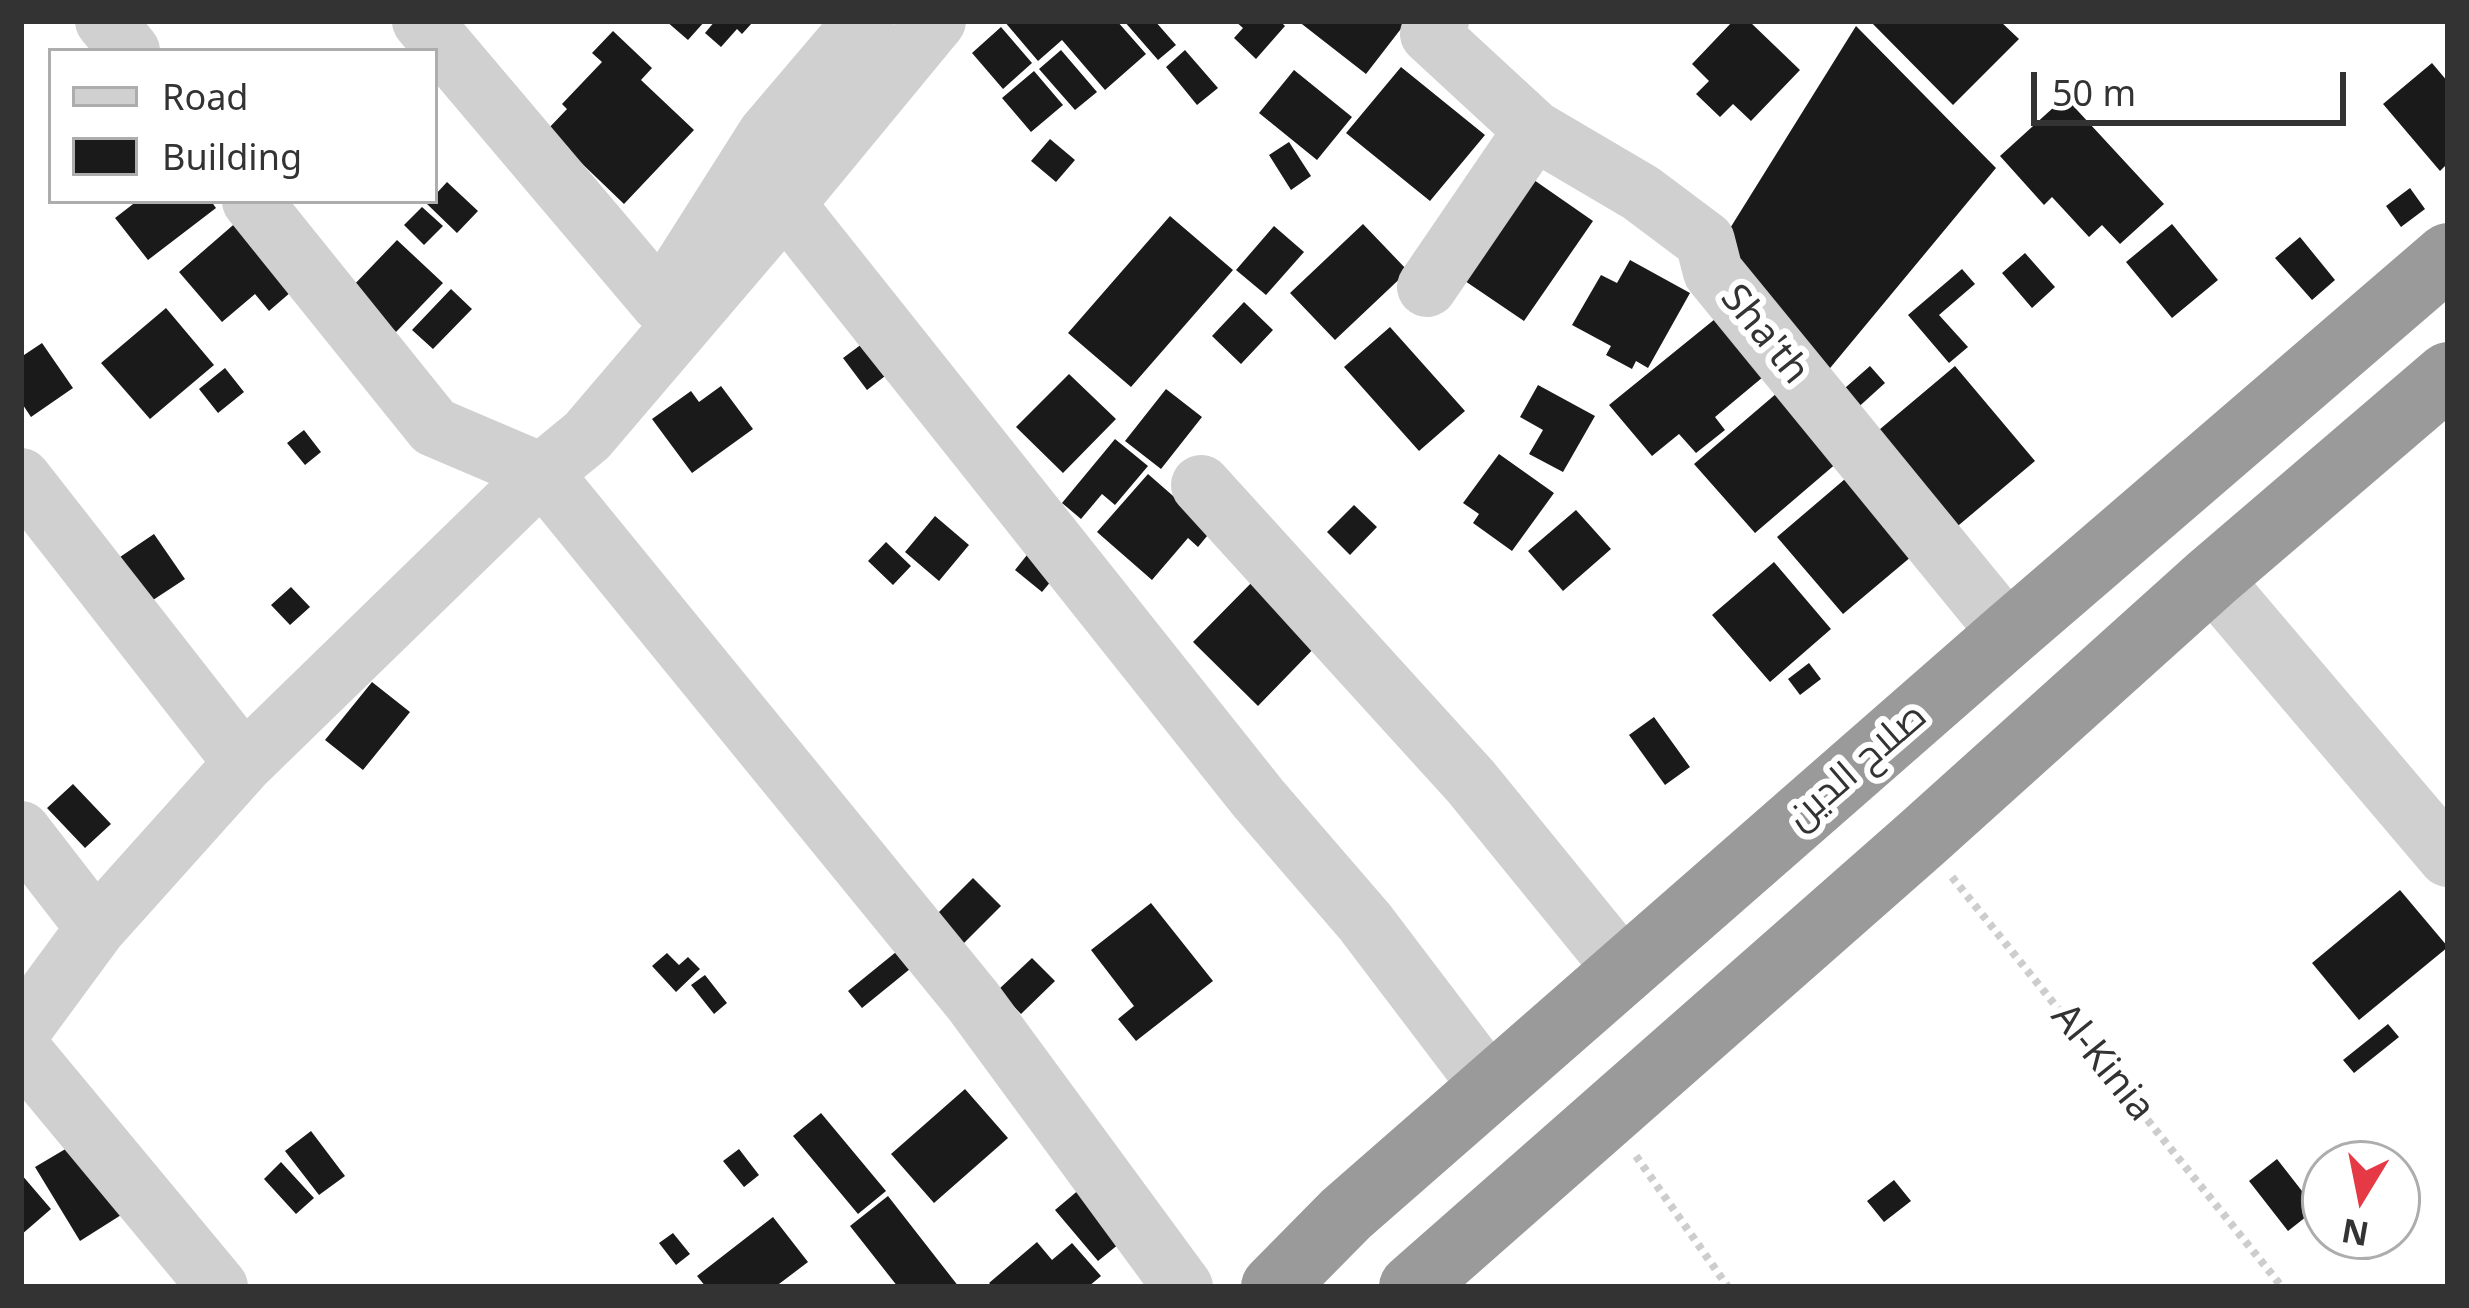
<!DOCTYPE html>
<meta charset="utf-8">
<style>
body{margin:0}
#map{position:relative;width:2469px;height:1308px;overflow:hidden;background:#fff;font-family:"Noto Sans",sans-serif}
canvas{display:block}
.frame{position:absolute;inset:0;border:24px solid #333;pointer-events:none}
.legend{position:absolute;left:48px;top:48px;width:390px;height:156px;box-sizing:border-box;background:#fff;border:3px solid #adadad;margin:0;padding:15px 21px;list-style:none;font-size:36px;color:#333}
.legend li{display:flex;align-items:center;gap:24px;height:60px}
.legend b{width:60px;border:3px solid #adadad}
.north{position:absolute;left:2301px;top:1140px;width:120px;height:120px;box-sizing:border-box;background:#fff;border:3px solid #adadad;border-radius:50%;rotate:190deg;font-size:33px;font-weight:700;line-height:48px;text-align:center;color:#333}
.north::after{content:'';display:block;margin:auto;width:42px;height:54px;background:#e63946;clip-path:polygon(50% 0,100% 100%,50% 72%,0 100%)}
.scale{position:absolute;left:2031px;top:72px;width:315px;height:54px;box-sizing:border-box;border:6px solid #333;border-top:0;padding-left:15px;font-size:36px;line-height:42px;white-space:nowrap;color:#333;-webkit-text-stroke:9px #fff;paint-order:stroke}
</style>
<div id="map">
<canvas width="2469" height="1308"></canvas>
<div class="frame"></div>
<ul class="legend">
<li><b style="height:15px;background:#d0d0d0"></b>Road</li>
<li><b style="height:33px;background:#1a1a1a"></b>Building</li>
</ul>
<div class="north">N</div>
<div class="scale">50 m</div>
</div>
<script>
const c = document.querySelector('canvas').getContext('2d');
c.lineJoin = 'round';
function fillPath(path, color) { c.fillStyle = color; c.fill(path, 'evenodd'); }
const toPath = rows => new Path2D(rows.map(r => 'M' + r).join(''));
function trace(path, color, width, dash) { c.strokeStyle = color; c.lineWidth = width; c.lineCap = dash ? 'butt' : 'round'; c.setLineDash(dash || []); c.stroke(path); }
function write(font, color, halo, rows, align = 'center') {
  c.font = font + ' "Noto Sans",Cairo,sans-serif'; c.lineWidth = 12; c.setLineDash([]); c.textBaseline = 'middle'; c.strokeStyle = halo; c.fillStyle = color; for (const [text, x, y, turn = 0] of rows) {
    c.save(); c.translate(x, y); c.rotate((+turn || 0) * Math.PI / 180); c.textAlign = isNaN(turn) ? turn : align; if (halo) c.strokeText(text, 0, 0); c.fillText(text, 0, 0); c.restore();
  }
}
const building = toPath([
 [666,21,705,21,688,40],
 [715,21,749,21,752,23,742,34,737,29,721,47,705,33],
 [1004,21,1117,21,1146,54,1105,90,1062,40,1038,61],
 [1124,21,1155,21,1176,45,1158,60],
 [1235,21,1280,21,1285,26,1256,59,1234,38,1243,28],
 [1298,21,1407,21,1366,74],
 [1733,21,1749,21,1800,70,1751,121,1733,104,1720,117,1696,94,1709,81,1692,64],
 [1870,21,2000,21,2019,39,1953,105],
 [1856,26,1996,168,1821,379,1714,254],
 [1001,27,1032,63,1003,89,972,53],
 [613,31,652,68,641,80,694,130,624,204,547,130,567,109,562,104,602,62,592,53],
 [1061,50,1097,92,1075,110,1039,69],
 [1185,50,1218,88,1197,105,1166,67],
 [2432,63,2448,82,2448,163,2440,171,2383,104],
 [1401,67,1485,135,1430,201,1346,133],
 [1294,70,1352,117,1317,160,1259,113],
 [1034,71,1063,105,1031,132,1002,98],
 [2065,97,2164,204,2120,244,2102,225,2089,237,2052,197,2044,205,2000,156],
 [1050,139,1075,160,1056,182,1031,161],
 [1289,142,1311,176,1291,190,1269,155],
 [1534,180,1593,221,1524,321,1465,281],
 [447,182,478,211,457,233,427,204,435,201,435,195],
 [2410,188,2425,209,2401,227,2386,206],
 [137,201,211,201,216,208,148,260,115,218],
 [422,207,443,226,424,245,404,225],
 [247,213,306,279,269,311,255,294,222,322,179,272],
 [1170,216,1233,270,1131,387,1068,333],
 [1363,224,1408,271,1335,340,1290,293],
 [2172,224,2218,280,2172,318,2126,262],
 [1274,226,1304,252,1266,295,1236,270],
 [2300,237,2335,280,2312,300,2275,258],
 [397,240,443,283,396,332,350,289],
 [2025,253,2055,287,2032,308,2002,273],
 [1630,260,1690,293,1648,368,1636,361,1632,369,1606,355,1611,346,1572,325,1601,275,1617,283],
 [1962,269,1975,284,1939,315,1968,347,1949,363,1908,315],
 [451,289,472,309,433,349,412,330],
 [1244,302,1273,330,1241,364,1212,336],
 [166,308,214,365,150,419,101,363],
 [1715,319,1763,377,1715,417,1725,430,1696,453,1679,434,1652,456,1609,405],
 [1390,327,1465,411,1419,451,1344,367],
 [874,335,898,366,867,390,843,358],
 [42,343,73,388,31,417,21,402,21,357],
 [1870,366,1885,383,1853,412,1837,395],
 [1955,366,2035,461,1953,530,1873,435],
 [225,368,244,392,218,413,199,389],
 [1069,374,1116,419,1063,473,1016,427],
 [1538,385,1595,416,1563,472,1529,454,1543,430,1520,417],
 [721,386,753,429,692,473,652,419,691,391,699,402],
 [1166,389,1202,417,1161,469,1125,441],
 [1777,393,1838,462,1755,533,1694,464],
 [304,430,321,452,305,465,287,443],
 [1115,439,1148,466,1115,505,1102,494,1081,519,1062,503],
 [1499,454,1554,493,1512,551,1473,523,1479,514,1463,503],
 [1148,474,1212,530,1198,547,1188,538,1152,580,1097,532],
 [1845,479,1912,556,1843,614,1777,537],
 [1354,505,1377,527,1350,555,1327,532],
 [1576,510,1611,549,1563,591,1528,551],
 [935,516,969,545,939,581,905,552],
 [154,534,185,579,150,602,120,557],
 [886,542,911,566,893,585,868,561],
 [1035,545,1063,567,1042,592,1015,570],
 [1774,562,1831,629,1770,682,1712,615],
 [1259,575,1324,638,1258,706,1193,642],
 [291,587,310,607,290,625,271,605],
 [1809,663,1821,679,1800,695,1788,679],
 [372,682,410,712,363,770,325,740],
 [1654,717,1690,767,1665,785,1629,735],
 [73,784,111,824,85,848,47,808],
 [973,878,1001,906,961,946,933,918],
 [2400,890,2448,947,2359,1020,2312,963],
 [1151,903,1213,981,1136,1041,1118,1019,1134,1006,1091,950],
 [896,952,910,969,862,1008,848,991],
 [667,953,679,965,688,957,700,969,676,992,652,966],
 [1032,958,1055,981,1021,1014,998,990],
 [705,975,727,1003,714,1014,691,985],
 [2388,1024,2399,1037,2354,1073,2343,1060],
 [965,1089,1008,1138,934,1203,891,1154],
 [821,1113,886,1191,858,1214,793,1136],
 [311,1131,345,1176,319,1195,285,1151],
 [84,1138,129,1210,80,1241,35,1167],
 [739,1149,759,1175,744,1187,723,1161],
 [2277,1159,2316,1209,2288,1231,2249,1181],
 [281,1162,314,1198,296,1214,264,1179],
 [21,1174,51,1209,21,1235],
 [1894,1180,1911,1201,1884,1222,1867,1201],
 [1087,1183,1130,1235,1098,1261,1055,1210],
 [888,1196,959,1287,898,1287,850,1226],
 [773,1217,808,1262,775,1287,706,1287,697,1276],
 [673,1233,690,1254,676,1265,659,1243],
 [1037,1242,1052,1260,1072,1243,1101,1276,1088,1287,993,1287,989,1283]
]);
const path = toPath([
 [1952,877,2282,1287],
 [1636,1156,1728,1287]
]);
const minor = toPath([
 [105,21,130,51],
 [422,21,661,303],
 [1439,21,1430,34,1534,130,1641,193,1705,241,1713,272,2009,634],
 [252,201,434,427,542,473,973,1001,1183,1287],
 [785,204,1258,798,1365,922,1491,1088],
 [1427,287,1534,130],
 [661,302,767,135,864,21],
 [21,478,244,763],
 [1201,485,1471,782,1625,971],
 [2211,578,2448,857],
 [21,831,96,928],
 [21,1030,96,928,244,763,542,473,587,436,785,204,936,21],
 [21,1050,218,1287]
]);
const highway = toPath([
 [1274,1287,1346,1214,2009,634,2448,256],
 [1412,1287,1921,839,2211,578,2448,375]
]);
const streetNames = [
 ["Sha'th",1764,335,51],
 ["صلاح الدين",1857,767,-41],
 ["Al-Kinia",2102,1063,51]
];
fillPath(building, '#1a1a1a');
trace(path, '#cdcdcd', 8, [6, 6]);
trace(minor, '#d0d0d0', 60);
trace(highway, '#9a9a9a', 66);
write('39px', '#333', '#fff', streetNames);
</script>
